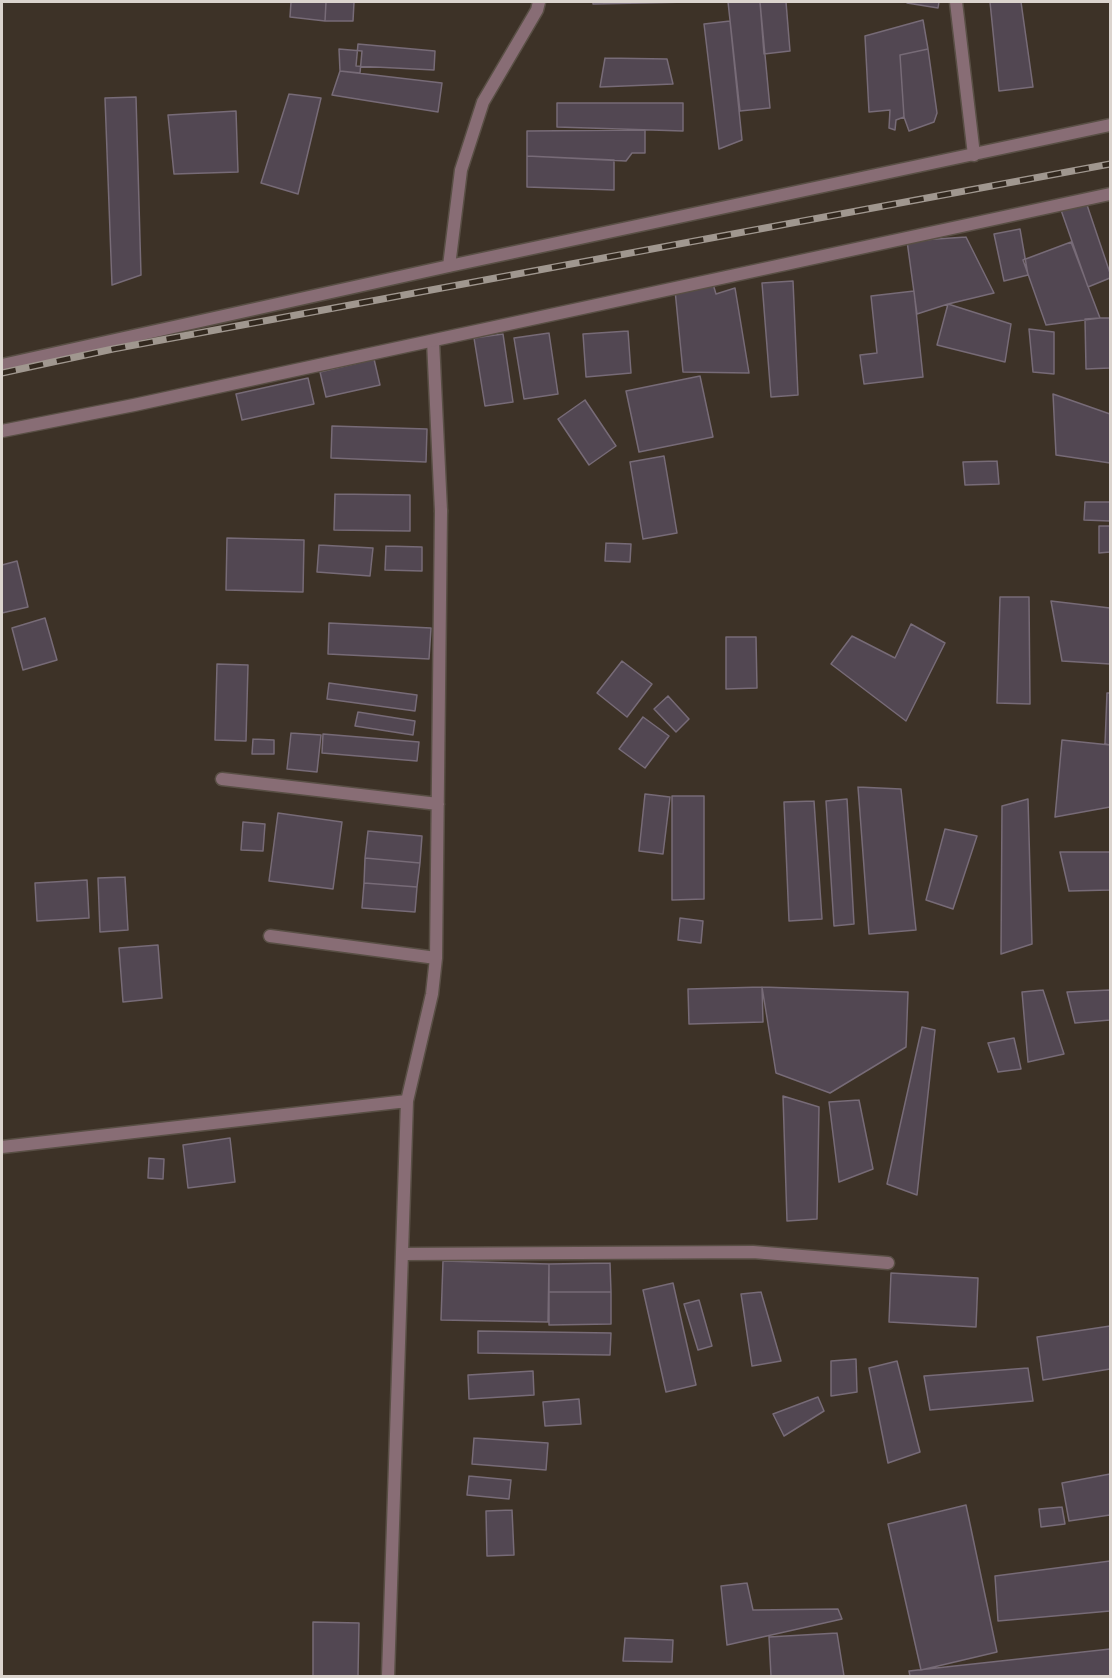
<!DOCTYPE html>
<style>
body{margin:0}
#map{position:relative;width:1112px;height:1678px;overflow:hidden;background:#3d3227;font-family:"Alegreya Sans",sans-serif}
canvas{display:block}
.frame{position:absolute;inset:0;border:3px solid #dbd4ce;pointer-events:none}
</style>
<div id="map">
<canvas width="1112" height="1678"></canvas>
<div class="frame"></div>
</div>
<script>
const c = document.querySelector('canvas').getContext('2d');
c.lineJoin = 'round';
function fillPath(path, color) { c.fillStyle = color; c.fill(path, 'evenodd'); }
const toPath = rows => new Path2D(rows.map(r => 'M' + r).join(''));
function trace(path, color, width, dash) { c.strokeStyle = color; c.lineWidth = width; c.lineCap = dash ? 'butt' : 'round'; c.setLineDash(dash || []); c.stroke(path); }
const building = toPath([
 [291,2,326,2,325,21,290,17,291,2],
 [326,2,354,2,353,21,325,21,326,2],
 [593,2,689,2,593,4,593,2],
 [728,2,760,2,770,108,740,111,728,2],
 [760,2,786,2,790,51,764,54,760,2],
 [907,2,939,2,938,8,907,3,907,2],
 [990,2,1021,2,1033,87,999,91,990,2],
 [923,20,928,49,900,55,904,117,896,120,895,130,889,128,890,110,869,112,865,36,923,20],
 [730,21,742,140,719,149,704,24,730,21],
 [358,44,435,51,434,70,356,66,358,44],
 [339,49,362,51,360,73,340,71,339,49],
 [928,49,937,113,934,122,909,131,904,117,900,55,928,49],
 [605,58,667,59,673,84,600,87,605,58],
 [340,71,442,83,438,112,332,95,340,71],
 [289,94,321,98,298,194,261,183,289,94],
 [136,97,141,275,112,285,105,98,136,97],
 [557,103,683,103,683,131,557,127,557,103],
 [236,111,238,172,174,174,168,115,236,111],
 [645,130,645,153,632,153,626,161,527,156,527,131,645,130],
 [527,156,614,160,614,190,527,187,527,156],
 [1086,202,1110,273,1110,278,1088,287,1061,210,1086,202],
 [1020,229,1028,275,1004,281,994,234,1020,229],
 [966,237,994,293,948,304,917,314,907,241,966,237],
 [1071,242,1100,318,1046,325,1023,260,1071,242],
 [793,281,798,395,771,397,762,283,793,281],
 [713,284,716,294,735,288,749,373,683,372,675,290,713,284],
 [914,291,923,377,864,384,860,355,877,353,871,296,914,291],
 [948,304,1011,324,1005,362,937,345,948,304],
 [1100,318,1110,318,1110,368,1086,369,1085,319,1100,318],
 [1029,329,1054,332,1054,374,1033,372,1029,329],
 [628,331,631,373,586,377,583,334,628,331],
 [549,333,558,394,524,399,514,338,549,333],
 [503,334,513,402,485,406,474,338,503,334],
 [374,359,380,385,326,397,320,372,374,359],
 [700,376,713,437,639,452,626,391,700,376],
 [308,378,314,404,242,420,236,394,308,378],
 [1053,394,1110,414,1110,463,1056,455,1053,394],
 [585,400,616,446,589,465,558,419,585,400],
 [332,426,427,429,426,462,331,458,332,426],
 [664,456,677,533,643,539,630,462,664,456],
 [997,461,999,484,965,485,963,462,997,461],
 [335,494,410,495,410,531,334,530,335,494],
 [1085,502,1110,502,1110,521,1084,520,1085,502],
 [1099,526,1110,526,1110,552,1099,553,1099,526],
 [227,538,304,540,303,592,226,590,227,538],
 [606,543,631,544,630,562,605,561,606,543],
 [319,545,373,548,370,576,317,572,319,545],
 [386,546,422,547,422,571,385,570,386,546],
 [17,561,28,607,2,613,2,565,17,561],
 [1000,597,1029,597,1030,704,997,703,1000,597],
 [1051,601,1110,608,1110,664,1062,661,1051,601],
 [45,618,57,660,23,670,12,628,45,618],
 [329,623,431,628,429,659,328,654,329,623],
 [911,624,945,643,906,721,831,664,852,636,895,658,911,624],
 [726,637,756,637,757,688,726,689,726,637],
 [622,661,652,684,627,717,597,693,622,661],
 [217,664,248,665,246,741,215,740,217,664],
 [329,683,417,695,415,711,327,699,329,683],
 [1107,693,1110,693,1110,745,1105,744,1107,693],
 [668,696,689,719,676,732,654,709,668,696],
 [358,712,415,721,413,735,355,726,358,712],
 [643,717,669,736,645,768,619,749,643,717],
 [291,733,321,735,317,772,287,769,291,733],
 [323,734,419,742,417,761,322,753,323,734],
 [253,739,274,740,274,754,252,754,253,739],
 [1062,740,1110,745,1110,807,1055,817,1062,740],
 [858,787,901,789,916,930,869,934,858,787],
 [645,794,670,797,663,854,639,851,645,794],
 [672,796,704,796,704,899,672,900,672,796],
 [847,799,854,924,834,926,826,801,847,799],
 [1028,799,1032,944,1001,954,1002,806,1028,799],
 [814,801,822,919,789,921,784,802,814,801],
 [278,813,342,822,333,889,269,881,278,813],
 [243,822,265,824,263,851,241,850,243,822],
 [945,829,977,836,953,909,926,900,945,829],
 [368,831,422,836,420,863,365,858,368,831],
 [1060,852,1110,852,1110,890,1069,891,1060,852],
 [365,858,420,863,417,887,364,883,365,858],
 [125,877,128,930,100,932,98,878,125,877],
 [87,880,89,918,37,921,35,883,87,880],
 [364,883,417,887,415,912,362,908,364,883],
 [680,918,703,921,701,943,678,940,680,918],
 [158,945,162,998,123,1002,119,948,158,945],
 [762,987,763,1022,689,1024,688,989,762,987],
 [762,987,908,992,906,1047,830,1093,776,1073,762,987],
 [1043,990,1064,1054,1028,1062,1022,992,1043,990],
 [1110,990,1110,1020,1075,1023,1067,992,1110,990],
 [922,1027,935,1030,917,1195,887,1184,922,1027],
 [1014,1038,1021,1069,998,1072,988,1043,1014,1038],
 [783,1096,819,1107,817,1219,787,1221,783,1096],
 [859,1100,873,1169,839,1182,829,1102,859,1100],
 [230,1138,235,1182,188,1188,183,1145,230,1138],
 [149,1158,164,1159,163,1179,148,1178,149,1158],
 [443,1261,549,1264,548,1322,441,1320,443,1261],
 [610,1263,611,1292,549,1292,549,1264,610,1263],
 [891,1273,978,1278,976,1327,889,1322,891,1273],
 [673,1283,696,1385,666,1392,643,1290,673,1283],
 [549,1292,611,1292,611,1324,549,1325,549,1292],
 [761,1292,781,1361,752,1366,741,1294,761,1292],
 [699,1300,712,1346,698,1350,684,1304,699,1300],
 [1110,1326,1110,1369,1043,1380,1037,1337,1110,1326],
 [478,1331,611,1333,610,1355,478,1353,478,1331],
 [856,1359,857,1392,831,1396,831,1361,856,1359],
 [897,1361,920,1452,888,1463,869,1368,897,1361],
 [1028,1368,1033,1401,930,1410,924,1376,1028,1368],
 [533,1371,534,1395,469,1399,468,1375,533,1371],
 [818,1397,824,1411,784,1436,773,1414,818,1397],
 [579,1399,581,1424,545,1426,543,1402,579,1399],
 [474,1438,548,1443,546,1470,472,1464,474,1438],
 [1110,1474,1110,1515,1069,1521,1062,1483,1110,1474],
 [469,1476,511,1480,509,1499,467,1495,469,1476],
 [966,1505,997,1652,921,1670,888,1524,966,1505],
 [1062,1507,1065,1524,1041,1527,1039,1509,1062,1507],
 [512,1510,514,1555,487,1556,486,1511,512,1510],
 [1110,1561,1110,1611,998,1621,995,1576,1110,1561],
 [747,1583,753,1610,838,1609,842,1619,727,1645,721,1586,747,1583],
 [313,1622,359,1623,358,1676,313,1676,313,1622],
 [837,1633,844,1676,771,1676,769,1637,837,1633],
 [625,1638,673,1640,672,1662,623,1661,625,1638],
 [1110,1649,1110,1676,910,1676,909,1671,1110,1649]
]);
const lane = toPath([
 [433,341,441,511]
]);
const street = toPath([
 [956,2,974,155],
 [449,266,461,170,483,102,537,10,539,2],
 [2,365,449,266,1110,125],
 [2,431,134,405,1110,194],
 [222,779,438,804],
 [270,936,436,958],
 [2,1147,407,1101],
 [403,1254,753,1252,888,1263],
 [388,1676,407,1101,432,994,436,958,441,511]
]);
const rail = toPath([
 [2,373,113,349,1110,164]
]);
fillPath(building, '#524752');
trace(building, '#776b77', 1.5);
trace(lane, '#594f45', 15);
trace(street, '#594f45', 15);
trace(lane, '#886d75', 12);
trace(street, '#886d75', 12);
trace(rail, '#a0978f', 7);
trace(rail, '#32281e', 4.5, [14]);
</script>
